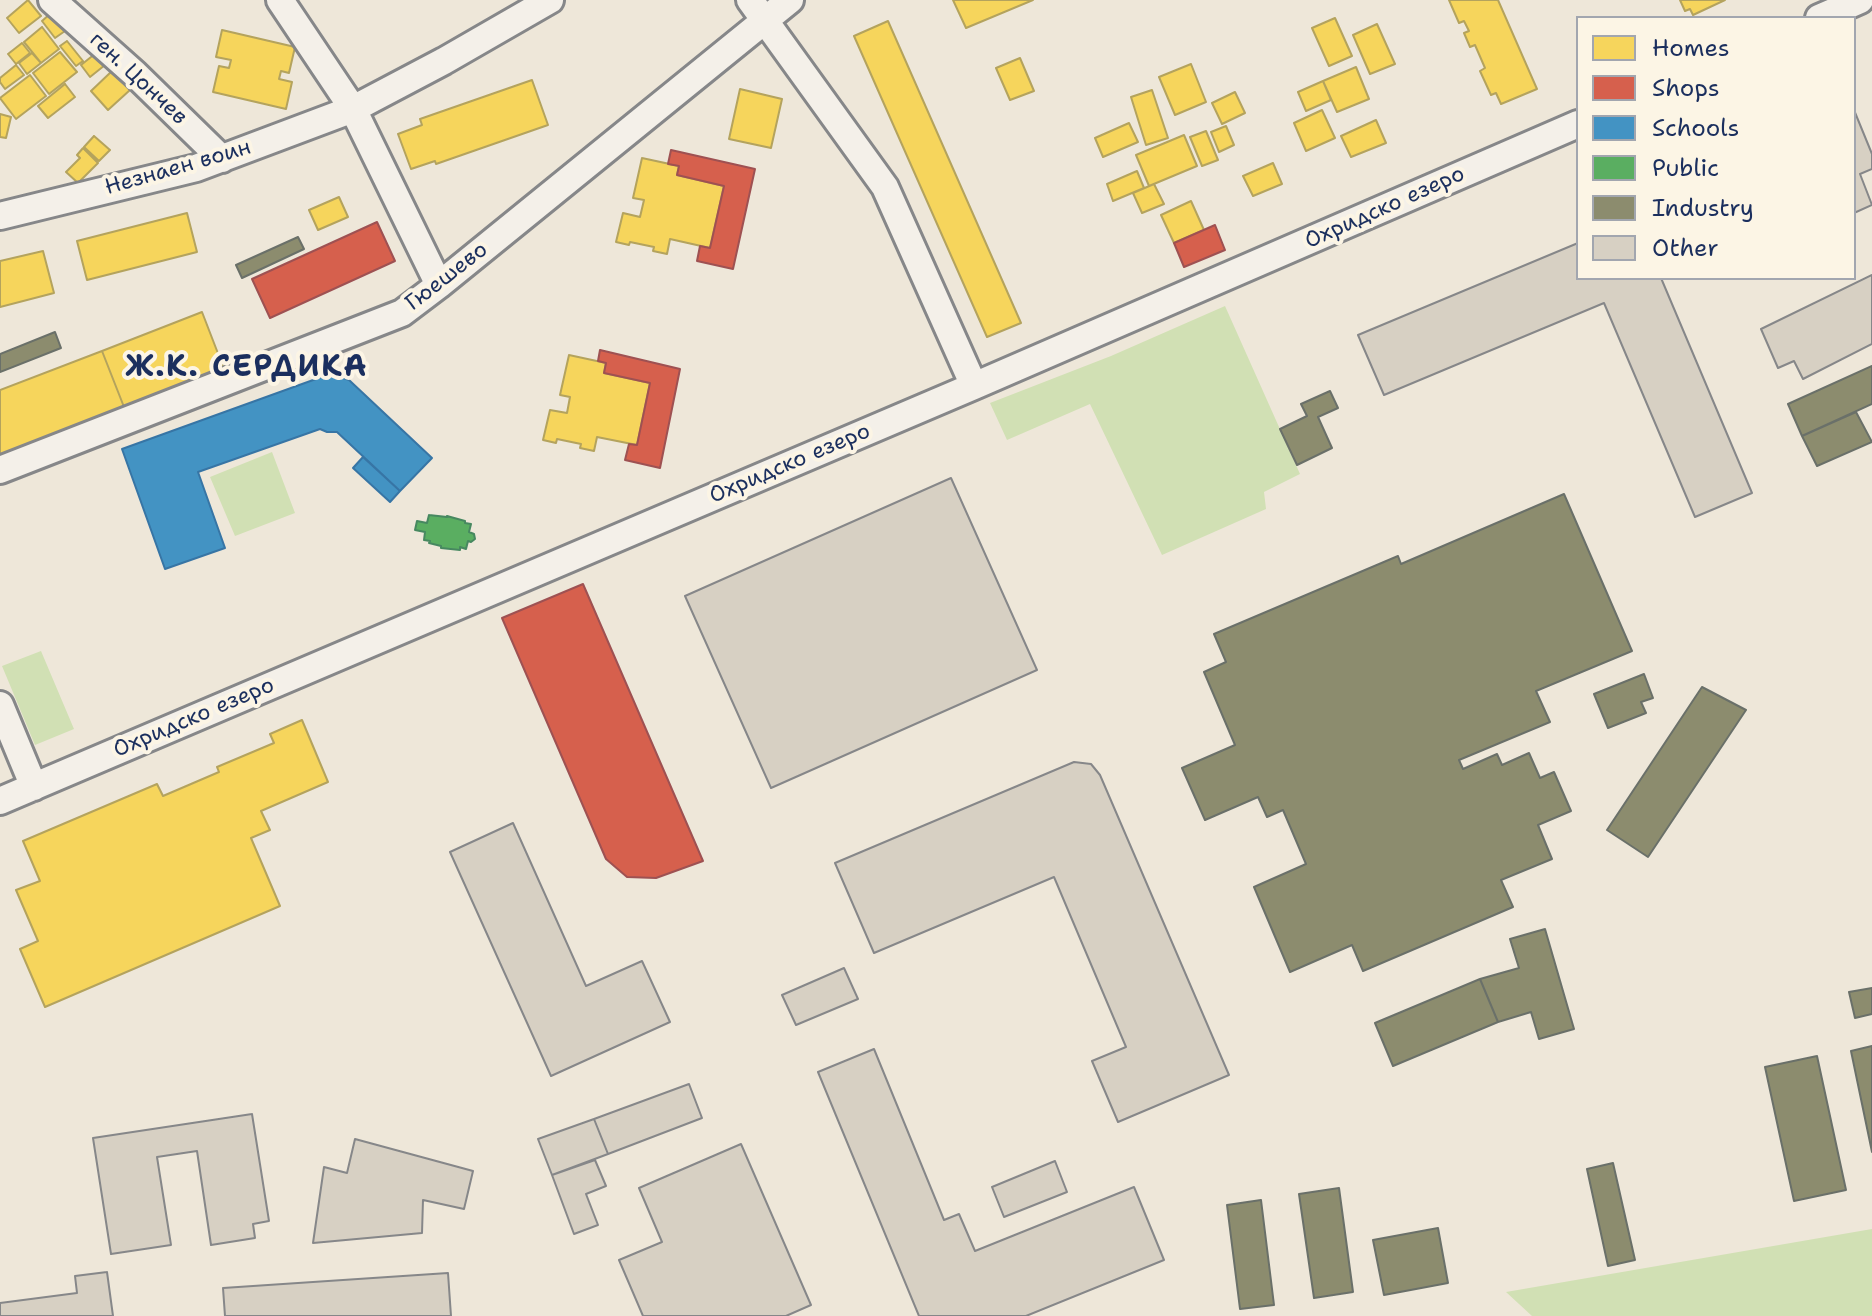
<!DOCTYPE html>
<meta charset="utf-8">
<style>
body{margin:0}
#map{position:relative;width:1872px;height:1316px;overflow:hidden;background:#eee7d9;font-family:"Shantell Sans",sans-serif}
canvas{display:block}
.legend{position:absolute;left:1576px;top:16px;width:280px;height:264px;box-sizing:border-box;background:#fcf5e5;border:2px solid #a2a6af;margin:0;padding:10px 14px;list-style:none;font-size:24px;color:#1b2f5e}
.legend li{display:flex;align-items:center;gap:16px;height:40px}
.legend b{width:40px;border:2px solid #a2a6af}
</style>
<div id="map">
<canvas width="1872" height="1316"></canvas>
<ul class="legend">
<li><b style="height:22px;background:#f6d55c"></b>Homes</li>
<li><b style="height:22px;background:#d6604d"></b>Shops</li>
<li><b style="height:22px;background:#4393c3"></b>Schools</li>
<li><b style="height:22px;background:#5aae61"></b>Public</li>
<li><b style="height:22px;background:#8c8c6e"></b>Industry</li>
<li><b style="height:22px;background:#d7d0c3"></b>Other</li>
</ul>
</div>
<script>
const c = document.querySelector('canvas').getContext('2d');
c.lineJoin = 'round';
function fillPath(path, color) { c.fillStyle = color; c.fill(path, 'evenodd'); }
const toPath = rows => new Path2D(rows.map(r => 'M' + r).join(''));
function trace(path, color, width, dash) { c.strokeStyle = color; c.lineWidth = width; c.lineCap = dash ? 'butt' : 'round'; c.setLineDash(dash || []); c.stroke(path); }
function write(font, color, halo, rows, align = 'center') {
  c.font = font + ' "Shantell Sans",sans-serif'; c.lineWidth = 8; c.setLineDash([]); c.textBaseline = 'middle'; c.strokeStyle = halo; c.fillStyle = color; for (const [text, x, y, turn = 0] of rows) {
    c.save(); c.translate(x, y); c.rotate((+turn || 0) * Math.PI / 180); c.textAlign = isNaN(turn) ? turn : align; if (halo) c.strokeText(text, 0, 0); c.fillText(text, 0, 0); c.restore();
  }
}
const green = toPath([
 [1225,306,1300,474,1264,492,1266,509,1162,555,1090,404,1007,440,990,403,1111,356],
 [272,452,295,513,235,536,210,477],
 [41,651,74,729,35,745,2,666],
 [1872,1229,1872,1316,1532,1316,1506,1292]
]);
const homes = toPath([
 [28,0,41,16,19,33,7,18,28,0],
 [953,0,1033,0,966,28,953,0],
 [1449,0,1498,0,1537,89,1501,104,1496,93,1491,95,1480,71,1485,68,1475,45,1470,47,1464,33,1469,31,1464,21,1459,23,1449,0],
 [1680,0,1725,0,1693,15,1690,9,1685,11,1680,0],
 [51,13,65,31,55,38,42,21,51,13],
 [1335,18,1352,56,1329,66,1312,28,1335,18],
 [888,21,1021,323,987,337,854,36,888,21],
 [1377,24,1395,64,1370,74,1353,35,1377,24],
 [42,27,59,49,41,63,24,42,42,27],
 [222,30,295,47,289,73,281,71,279,79,292,82,286,109,213,92,219,66,229,68,231,60,216,57,222,30],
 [67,41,83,61,76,66,60,46,67,41],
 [22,43,30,53,16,64,8,54,22,43],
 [60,52,77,72,49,94,33,73,60,52],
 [32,53,41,63,27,74,19,63,32,53],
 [96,53,105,65,90,77,81,65,96,53],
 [1020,58,1034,91,1010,100,996,68,1020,58],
 [1191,64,1206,102,1175,115,1159,77,1191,64],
 [16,65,24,75,5,89,0,82,0,78,16,65],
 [1356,67,1369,99,1337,112,1323,81,1356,67],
 [112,71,130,90,108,110,91,91,112,71],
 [30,75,46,96,16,119,0,98,30,75],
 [532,80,548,125,436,164,435,161,411,169,398,134,422,125,420,119,532,80],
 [1323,81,1331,100,1306,111,1298,92,1323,81],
 [65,84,75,97,48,118,38,106,65,84],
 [740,89,782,99,771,148,729,139,740,89],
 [1152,90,1168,138,1146,145,1131,97,1152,90],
 [1235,92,1245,113,1222,124,1212,103,1235,92],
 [1322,110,1335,138,1306,151,1294,123,1322,110],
 [0,114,11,117,6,138,0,137,0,114],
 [1376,120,1386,143,1351,157,1341,136,1376,120],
 [1129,123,1138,142,1103,157,1095,138,1129,123],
 [1226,126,1234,145,1219,152,1211,132,1226,126],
 [1206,131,1218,160,1202,166,1190,137,1206,131],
 [1184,135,1197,166,1149,186,1136,155,1184,135],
 [94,136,110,150,99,161,84,147,94,136],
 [83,148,98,163,78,183,66,172,80,158,77,155,83,148],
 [642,158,679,166,677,175,724,186,710,248,670,239,667,254,653,251,654,247,630,242,629,245,616,242,623,213,640,217,644,200,633,198,642,158],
 [1273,163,1282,184,1253,196,1243,176,1273,163],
 [1137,171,1144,188,1113,201,1107,184,1137,171],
 [1154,184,1164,204,1142,213,1133,193,1154,184],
 [339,197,348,217,318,230,309,210,339,197],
 [1191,201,1204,230,1174,243,1161,215,1191,201],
 [187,213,197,252,87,280,77,241,187,213],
 [43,251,54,293,0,307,0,261,43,251],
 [202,312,224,369,124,407,102,351,202,312],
 [102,351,124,407,0,455,0,390,102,351],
 [569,355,606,363,604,373,650,383,637,445,597,437,594,451,580,448,581,444,557,439,556,443,543,440,550,410,567,413,570,397,560,395,569,355],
 [302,720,328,782,261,811,270,830,251,838,280,906,45,1007,20,949,38,941,16,890,40,881,23,841,157,784,163,796,219,772,217,767,274,743,270,734,302,720]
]);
const shops = toPath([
 [671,150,755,169,733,269,697,261,700,246,710,248,724,186,677,175,679,166,668,164,671,150],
 [377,222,395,261,270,318,252,279,377,222],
 [1215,225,1225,250,1184,267,1174,243,1215,225],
 [600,350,680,369,660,468,625,460,629,444,637,445,650,383,604,373,606,363,598,361,600,350],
 [583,584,703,861,656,878,627,877,606,859,502,618,583,584]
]);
const schools = toPath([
 [327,375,338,376,349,380,432,458,400,491,337,432,327,432,320,429,198,472,225,548,165,569,122,449,327,375],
 [363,457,400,491,390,502,353,468,363,457]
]);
const public = toPath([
 [429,515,447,517,447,516,465,521,465,523,471,524,469,532,474,534,475,539,471,542,468,541,466,549,460,547,460,550,441,548,441,546,429,543,430,541,424,540,425,532,415,530,417,521,427,523,429,515]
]);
const industry = toPath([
 [298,237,304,249,242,278,236,265,298,237],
 [55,332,61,348,0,372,0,354,55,332],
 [1872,366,1872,404,1802,436,1788,404,1872,366],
 [1330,391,1338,408,1318,417,1332,448,1297,465,1280,429,1307,416,1301,404,1330,391],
 [1856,412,1872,442,1817,466,1802,436,1856,412],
 [1564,494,1632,651,1536,691,1550,722,1459,760,1463,769,1497,754,1502,765,1529,753,1540,778,1554,772,1571,811,1538,825,1552,859,1501,880,1513,907,1363,971,1352,945,1290,972,1254,887,1306,864,1283,810,1267,817,1258,797,1205,820,1182,768,1235,745,1204,672,1226,662,1214,634,1398,556,1401,564,1564,494],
 [1644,674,1653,698,1641,702,1646,713,1608,728,1594,694,1644,674],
 [1702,687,1746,710,1648,857,1607,830,1702,687],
 [1545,929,1574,1029,1539,1039,1531,1012,1498,1022,1480,979,1519,968,1510,939,1545,929],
 [1480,979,1498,1022,1393,1066,1375,1023,1480,979],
 [1872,988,1872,1014,1855,1018,1849,992,1872,988],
 [1872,1046,1872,1152,1851,1051,1872,1046],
 [1817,1056,1846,1190,1794,1201,1765,1067,1817,1056],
 [1613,1163,1635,1260,1608,1266,1587,1169,1613,1163],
 [1339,1188,1353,1292,1314,1298,1299,1194,1339,1188],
 [1261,1200,1274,1305,1240,1309,1227,1205,1261,1200],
 [1438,1228,1448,1283,1384,1295,1373,1240,1438,1228]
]);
const building = toPath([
 [1854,110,1872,154,1872,169,1860,174,1872,205,1854,213,1854,110],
 [1578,243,1578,278,1661,278,1752,493,1695,517,1604,303,1384,395,1358,335,1578,243],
 [1872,275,1872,344,1803,379,1794,361,1778,368,1761,329,1872,275],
 [951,478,1037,670,771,788,685,596,951,478],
 [1074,762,1091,764,1100,775,1229,1075,1118,1122,1092,1061,1126,1047,1054,877,874,953,835,863,1074,762],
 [513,823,586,986,642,961,670,1022,551,1076,450,852,513,823],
 [844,968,858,999,796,1025,782,995,844,968],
 [874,1049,944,1220,959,1214,975,1251,1134,1187,1164,1260,1026,1316,919,1316,818,1072,874,1049],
 [689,1084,702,1118,608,1154,594,1119,689,1084],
 [252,1114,269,1221,253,1224,255,1238,211,1245,197,1151,157,1157,171,1245,111,1254,93,1138,252,1114],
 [594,1119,608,1154,552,1175,538,1139,594,1119],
 [355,1139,473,1171,464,1209,423,1200,422,1233,313,1243,324,1167,347,1173,355,1139],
 [741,1144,811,1305,786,1316,643,1316,619,1260,662,1242,639,1188,741,1144],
 [595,1160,606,1186,586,1194,598,1225,574,1234,552,1175,595,1160],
 [1055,1161,1067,1192,1004,1217,992,1187,1055,1161],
 [107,1272,113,1316,0,1316,0,1303,77,1293,75,1276,107,1272],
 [448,1273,451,1316,225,1316,223,1288,448,1273]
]);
const minor = toPath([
 [52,0,135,74,222,159],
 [280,0,353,109,439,285],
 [750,0,885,187,974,386],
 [1819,18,1860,0],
 [0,216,196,168,353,109,444,61,550,0],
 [0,470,402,313,439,285,790,0],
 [0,705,34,787],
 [0,801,974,386,1578,124]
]);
const streetNames = [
 ["ген. Цончев",138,79,43],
 ["Незнаен воин",178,168,-16],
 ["Охридско езеро",1385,208,-24],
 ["Гюешево",447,277,-38],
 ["Охридско езеро",790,464,-23],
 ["Охридско езеро",194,718,-23]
];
const districtNames = [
 ["Ж.К. СЕРДИКА",247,368]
];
fillPath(green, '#d1e0b4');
fillPath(homes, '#f6d55c');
trace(homes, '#b4a35d', 2);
fillPath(shops, '#d6604d');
trace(shops, '#9e5152', 2);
fillPath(schools, '#4393c3');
trace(schools, '#3775a5', 2);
fillPath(public, '#5aae61');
trace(public, '#478860', 2);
fillPath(industry, '#8c8c6e');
trace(industry, '#6a7069', 2);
fillPath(building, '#d7d0c3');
trace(building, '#868789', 2);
trace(minor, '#868789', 32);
trace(minor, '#f4f0e9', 26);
write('22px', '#1b2f5e', '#fcf5e5', streetNames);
c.letterSpacing = '2px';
write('bold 30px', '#1b2f5e', '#fcf5e5', districtNames);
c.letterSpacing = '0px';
</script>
